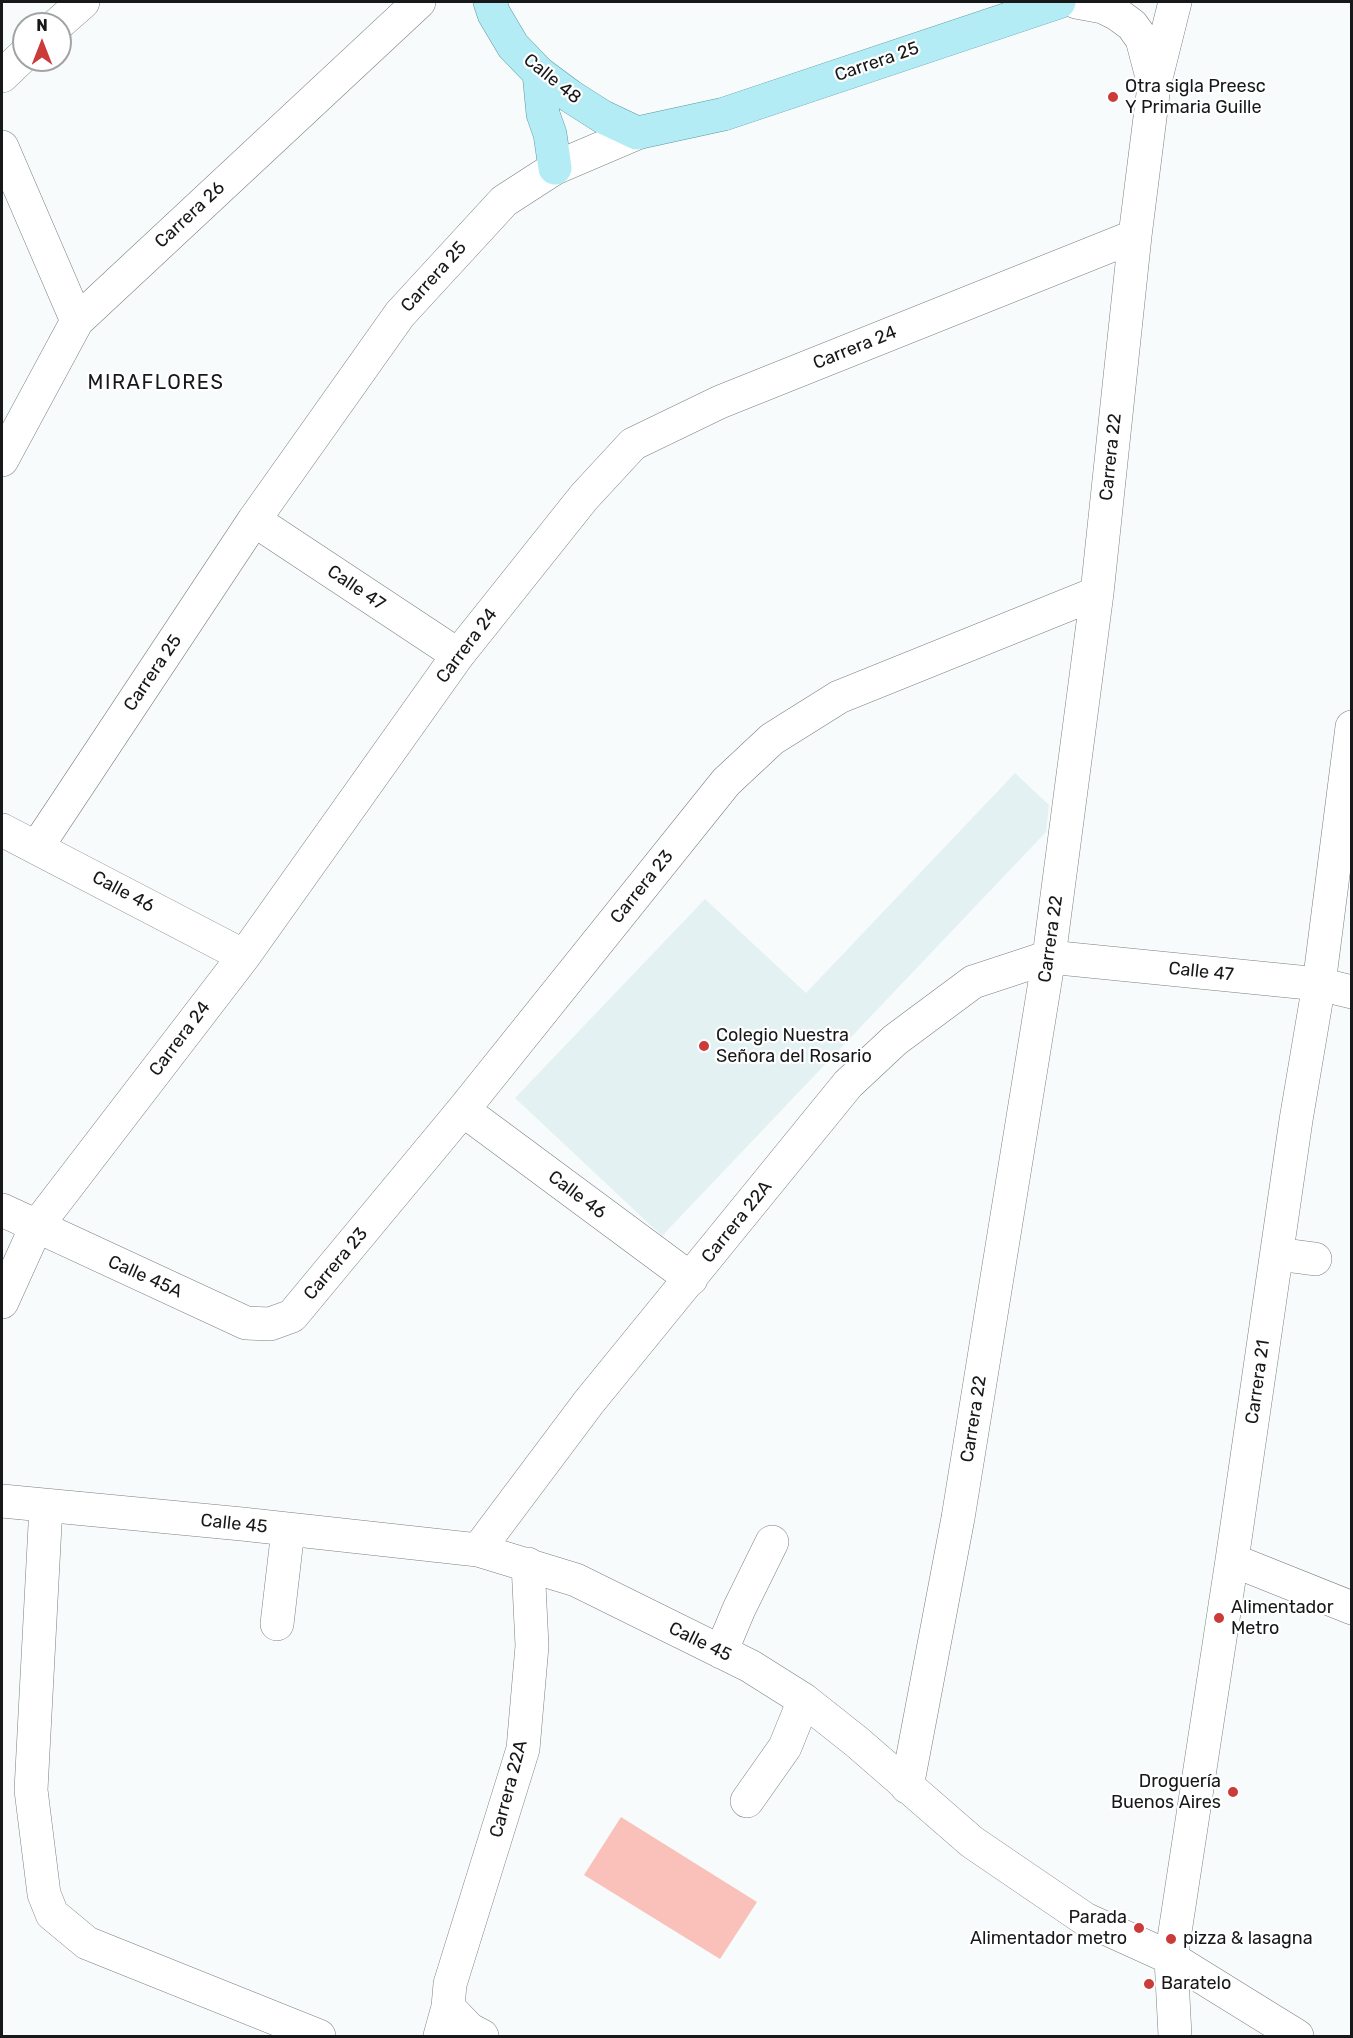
<!DOCTYPE html>
<meta charset="utf-8">
<style>
body{margin:0}
#map{position:relative;width:1353px;height:2038px;overflow:hidden;background:#f7fbfc;font-family:Rubik,sans-serif}
canvas{display:block}
.frame{position:absolute;inset:0;border:3px solid #171819;pointer-events:none}
.north{position:absolute;left:12px;top:12px;width:60px;height:60px;box-sizing:border-box;background:#fff;border:2px solid #a2a3a3;border-radius:50%;rotate:0deg;font-size:16px;font-weight:700;line-height:24px;text-align:center;color:#171819}
.north::after{content:'';display:block;margin:auto;width:21px;height:27px;background:#ca3b3a;clip-path:polygon(50% 0,100% 100%,50% 72%,0 100%)}
</style>
<div id="map">
<canvas width="1353" height="2038"></canvas>
<div class="frame"></div>
<div class="north">N</div>
</div>
<script>
const c = document.querySelector('canvas').getContext('2d');
c.lineJoin = 'round';
function fillPath(path, color) { c.fillStyle = color; c.fill(path, 'evenodd'); }
const toPath = rows => new Path2D(rows.map(r => 'M' + r).join(''));
function trace(path, color, width, dash) { c.strokeStyle = color; c.lineWidth = width; c.lineCap = dash ? 'butt' : 'round'; c.setLineDash(dash || []); c.stroke(path); }
function write(font, color, halo, rows, align = 'center') {
  c.font = font + ' Rubik,sans-serif'; c.lineWidth = 4.5; c.setLineDash([]); c.textBaseline = 'middle'; c.strokeStyle = halo; c.fillStyle = color; for (const [text, x, y, turn = 0] of rows) {
    c.save(); c.translate(x, y); c.rotate((+turn || 0) * Math.PI / 180); c.textAlign = isNaN(turn) ? turn : align; if (halo) c.strokeText(text, 0, 0); c.fillText(text, 0, 0); c.restore();
  }
}
const built = toPath([
 [1015,773,1049,805,1046,832,662,1236,515,1098,705,899,806,993]
]);
const building = toPath([
 [621,1817,757,1902,720,1959,584,1875]
]);
const minor = toPath([
 [1076,2,1103,7,1117,14,1132,25,1142,39,1153,81],
 [58,24,83,2],
 [2,76,24,55],
 [2,147,77,321],
 [2,460,77,321,419,2],
 [254,520,458,655],
 [2,830,244,956],
 [37,847,254,520,400,314,504,201,555,168,637,133],
 [463,1110,691,1279],
 [2,1210,246,1323,270,1324,292,1316,463,1110,726,782,772,739,839,697,1097,593],
 [1277,1254,1315,1259],
 [2,1302,36,1227,244,956,458,655,584,497,633,444,720,402,1135,236],
 [2,1501,242,1524,478,1550,576,1580,750,1666,804,1700,857,1742,972,1842,1085,1919,1171,1958,1297,2036],
 [46,1506,31,1790,44,1894,52,1914,87,1943,319,2036],
 [478,1550,589,1402,848,1084,895,1040,973,982,1049,957,1319,984,1352,992],
 [1232,1560,1352,1608],
 [277,1624,288,1530],
 [721,1652,739,1609,772,1542],
 [907,1787,958,1518,1049,957,1097,593,1135,236,1154,86,1175,2],
 [747,1801,785,1747,804,1700],
 [448,2007,469,2029,482,2036],
 [440,2036,448,2007,450,1984,523,1749,532,1646,528,1564],
 [1175,2036,1171,1958,1232,1560,1296,1120,1319,984,1352,727]
]);
const major = toPath([
 [490,2,494,14,513,46,539,73,570,96,603,117,637,133,724,114,1059,2],
 [539,73,543,114,550,134,555,168]
]);
const markers = [
 [1113,97,6,"#ca3b3a"],
 [704,1046,6,"#ca3b3a"],
 [1219,1618,6,"#ca3b3a"],
 [1233,1792,6,"#ca3b3a"],
 [1139,1928,6,"#ca3b3a"],
 [1171,1939,6,"#ca3b3a"],
 [1149,1984,6,"#ca3b3a"]
];
const streetNames = [
 ["Carrera 25",877,62,-19],
 ["Calle 48",552,79,39],
 ["Carrera 26",190,215,-43],
 ["Carrera 25",434,277,-48],
 ["Carrera 24",855,348,-22],
 ["Carrera 22",1111,457,-84],
 ["Calle 47",356,588,34],
 ["Carrera 24",467,646,-53],
 ["Carrera 25",153,673,-56],
 ["Carrera 23",642,887,-51],
 ["Calle 46",123,892,28],
 ["Carrera 22",1051,939,-82],
 ["Calle 47",1201,972,6],
 ["Carrera 24",180,1039,-53],
 ["Calle 46",577,1195,37],
 ["Carrera 22A",737,1222,-51],
 ["Carrera 23",336,1264,-50],
 ["Calle 45A",145,1277,24],
 ["Carrera 21",1258,1382,-82],
 ["Carrera 22",974,1419,-81],
 ["Calle 45",234,1524,6],
 ["Calle 45",700,1642,26],
 ["Carrera 22A",509,1789,-75]
];
const poiNames = [
 ["Otra sigla Preesc",1125,87],
 ["Y Primaria Guille",1125,108],
 ["Colegio Nuestra",716,1036],
 ["Señora del Rosario",716,1057],
 ["Alimentador",1231,1608],
 ["Metro",1231,1629],
 ["Droguería",1221,1782,"right"],
 ["Buenos Aires",1221,1803,"right"],
 ["Parada",1127,1918,"right"],
 ["Alimentador metro",1127,1939,"right"],
 ["pizza & lasagna",1183,1939],
 ["Baratelo",1161,1984]
];
const neighbourhoodNames = [
 ["MIRAFLORES",156,383]
];
fillPath(built, '#e4f1f3');
fillPath(building, '#f9c1ba');
trace(minor, '#7c7f80', 34);
trace(major, '#5b99a3', 34);
trace(minor, '#fff', 33);
trace(major, '#b3ecf5', 33);
for (const [x, y, r, color] of markers) { const dot = new Path2D(); dot.arc(x, y, r, 0, 2 * Math.PI); c.fillStyle = color; c.fill(dot); trace(dot, '#fff', 2); }
write('18px', '#171819', '#fff', streetNames);
write('18px', '#171819', '#fff', poiNames, 'left');
c.letterSpacing = '1.5px';
write('20px', '#171819', '#fff', neighbourhoodNames);
c.letterSpacing = '0px';
</script>
